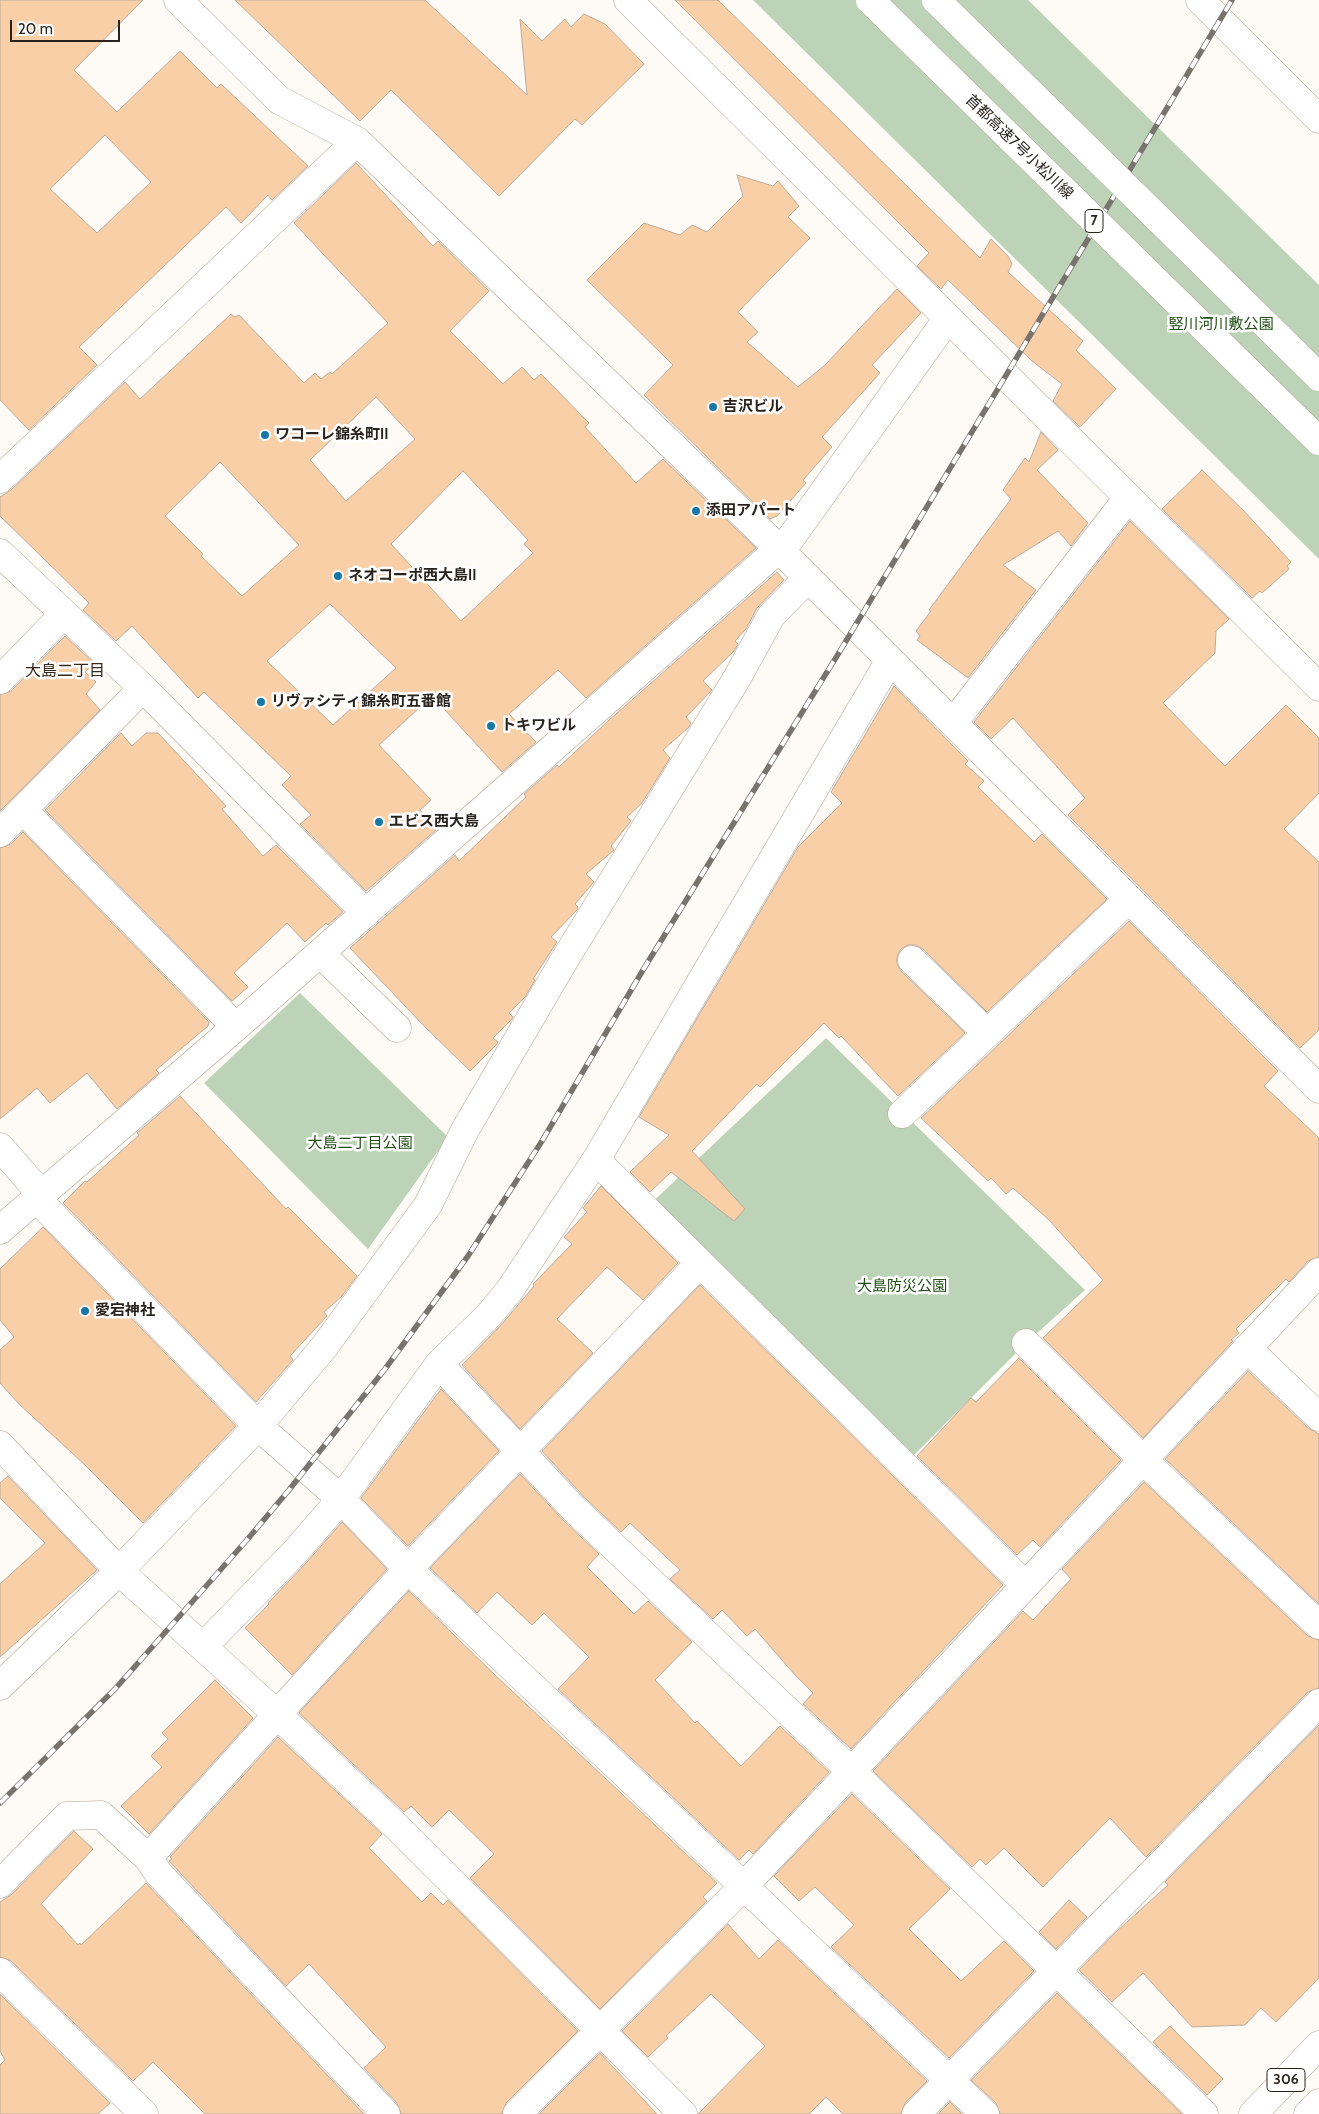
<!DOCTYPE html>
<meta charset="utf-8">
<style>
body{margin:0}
#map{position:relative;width:1319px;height:2114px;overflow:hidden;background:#fefbf7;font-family:Cabin,sans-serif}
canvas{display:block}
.scale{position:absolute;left:10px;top:20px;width:110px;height:22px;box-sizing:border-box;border:2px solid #29231d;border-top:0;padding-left:6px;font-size:15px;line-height:18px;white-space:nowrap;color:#29231d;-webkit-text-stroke:4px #fff;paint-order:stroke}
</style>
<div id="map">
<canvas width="1319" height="2114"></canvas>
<div class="scale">20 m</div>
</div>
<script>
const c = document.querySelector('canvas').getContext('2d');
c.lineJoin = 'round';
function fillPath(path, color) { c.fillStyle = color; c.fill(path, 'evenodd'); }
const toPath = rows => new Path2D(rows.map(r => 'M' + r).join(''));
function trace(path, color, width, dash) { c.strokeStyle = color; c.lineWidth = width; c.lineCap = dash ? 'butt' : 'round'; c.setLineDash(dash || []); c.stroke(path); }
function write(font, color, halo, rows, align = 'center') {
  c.font = font + ' Cabin,"Noto Sans JP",sans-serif'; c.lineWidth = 5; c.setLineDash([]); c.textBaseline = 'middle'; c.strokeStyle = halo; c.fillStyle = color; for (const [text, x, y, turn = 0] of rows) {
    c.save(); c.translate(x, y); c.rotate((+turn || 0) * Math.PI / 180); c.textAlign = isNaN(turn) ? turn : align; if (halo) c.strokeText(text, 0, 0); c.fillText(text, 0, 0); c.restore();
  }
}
const green = toPath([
 [753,0,1028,0,1319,285,1319,559],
 [300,993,448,1137,368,1249,204,1083],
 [826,1038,1085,1290,1026,1343,904,1465,645,1209]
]);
const building = toPath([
 [0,0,143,0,74,70,117,112,180,51,217,88,221,84,308,166,272,200,268,195,241,223,226,207,79,347,97,365,29,430,0,400,0,0],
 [105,135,151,182,97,233,50,189,105,135],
 [235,0,425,0,527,95,520,19,542,41,565,19,571,27,584,14,605,24,644,64,582,125,575,119,499,196,391,90,360,121,235,0],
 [675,0,718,0,980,258,991,239,1008,256,1012,264,1008,272,1083,341,1076,350,1116,389,1080,427,1053,401,1062,384,1032,361,948,280,941,289,917,266,929,253,675,0],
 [356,163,433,246,438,241,489,291,450,331,503,384,522,367,534,380,541,374,589,423,585,427,636,483,663,459,756,548,586,698,558,670,509,714,536,742,502,772,432,696,379,745,431,800,420,810,436,830,366,891,300,824,311,815,282,785,291,776,204,692,198,698,132,626,116,641,83,610,89,603,0,516,0,497,11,490,125,382,140,399,231,314,235,317,239,315,304,383,315,373,321,379,330,372,332,374,388,323,294,223,356,163],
 [376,397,415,439,346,501,310,460,376,397],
 [220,462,299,545,242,596,201,556,203,554,165,516,220,462],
 [463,471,528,540,524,544,533,553,461,621,391,544,463,471],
 [330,604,396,668,333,725,267,661,330,604],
 [737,175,773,186,778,181,799,206,788,217,810,238,738,312,758,332,747,342,798,387,824,366,897,289,921,313,872,365,880,373,822,437,832,447,803,480,806,483,777,516,770,519,644,395,673,365,587,280,644,223,680,235,692,225,707,232,743,196,737,175],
 [1041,432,1058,450,1037,470,1088,523,1071,546,1058,531,1003,565,1036,590,968,678,917,640,920,636,916,631,931,611,929,610,1011,499,1003,490,1025,458,1029,462,1041,432],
 [1202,470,1243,510,1291,562,1287,566,1289,569,1262,593,1260,591,1252,598,1162,509,1202,470],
 [1130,521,1229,619,1216,631,1215,653,1163,703,1225,766,1286,705,1319,738,1319,793,1284,829,1319,862,1319,1030,1300,1048,1068,815,1085,798,1013,718,991,739,974,722,1130,521],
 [777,572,784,580,757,608,746,629,735,641,738,644,734,651,703,681,712,690,686,717,691,723,689,727,663,750,670,758,642,803,627,817,631,821,611,846,614,850,586,874,594,882,575,904,578,907,577,910,551,937,557,942,533,979,535,980,525,997,509,1013,513,1017,512,1019,493,1038,498,1042,497,1044,470,1071,424,1026,350,948,455,855,459,861,526,797,524,794,557,765,559,767,608,721,777,572],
 [65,636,94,663,85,672,96,682,86,694,100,710,0,811,0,695,11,691,65,636],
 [894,686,968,761,965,764,984,781,978,787,1034,842,1042,834,1107,899,987,1012,923,949,915,945,908,945,901,949,897,957,897,964,901,971,965,1033,898,1096,841,1036,839,1038,824,1023,760,1087,757,1084,692,1151,745,1209,734,1221,671,1172,650,1192,630,1172,669,1135,639,1117,798,847,842,803,831,792,894,686],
 [121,733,132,746,146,733,158,733,226,806,222,809,263,856,276,845,343,912,328,925,326,923,305,942,287,923,234,973,248,987,232,1001,45,810,121,733],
 [23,832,209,1022,208,1026,156,1070,159,1073,117,1109,87,1073,50,1103,37,1088,0,1119,0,848,11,844,23,832],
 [1129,921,1278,1071,1264,1086,1319,1138,1319,1257,1308,1261,1289,1282,1286,1279,1236,1329,1239,1333,1231,1340,1233,1341,1143,1438,1043,1338,1103,1280,1048,1219,1013,1188,1006,1194,991,1178,988,1181,921,1118,1129,921],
 [180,1096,286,1209,288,1207,357,1276,342,1296,324,1312,327,1316,290,1356,293,1360,256,1402,63,1203,85,1181,87,1182,139,1135,137,1133,180,1096],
 [601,1186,678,1263,643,1300,607,1267,557,1319,593,1353,520,1429,462,1365,501,1325,534,1286,533,1284,572,1244,564,1237,587,1212,583,1208,601,1186],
 [43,1227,236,1426,143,1523,85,1465,19,1404,0,1383,0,1350,14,1337,0,1320,0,1269,43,1227],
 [700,1285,1003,1585,851,1749,803,1704,813,1693,795,1675,755,1629,747,1636,722,1610,713,1619,670,1579,680,1570,630,1523,621,1532,585,1498,542,1451,700,1285],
 [1019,1358,1121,1460,1040,1547,1033,1540,1017,1555,917,1456,971,1398,976,1402,1019,1358],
 [1248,1371,1308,1428,1319,1434,1319,1604,1165,1459,1248,1371],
 [441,1389,499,1451,408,1546,361,1498,441,1389],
 [520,1474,563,1520,599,1554,587,1567,634,1614,648,1601,692,1642,655,1680,695,1723,697,1721,741,1766,780,1726,829,1772,753,1854,749,1850,739,1860,558,1689,589,1657,544,1613,532,1625,497,1592,477,1613,430,1568,520,1474],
 [8,1476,97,1570,0,1657,0,1584,45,1543,0,1498,0,1483,8,1476],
 [1144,1482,1308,1636,1319,1640,1319,1688,1308,1692,1146,1857,1110,1818,1043,1887,1004,1848,986,1865,980,1859,972,1867,873,1771,1023,1611,1033,1620,1071,1579,1062,1569,1144,1482],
 [342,1522,387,1569,292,1675,245,1628,269,1604,268,1603,307,1562,342,1522],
 [409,1591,495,1675,717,1883,703,1897,707,1901,600,2009,470,1878,494,1854,449,1810,432,1827,411,1806,404,1812,299,1713,409,1591],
 [215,1680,253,1718,149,1834,121,1806,162,1767,151,1756,168,1739,162,1733,215,1680],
 [1319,1725,1319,1978,1276,2022,1261,2008,1245,2025,1192,2027,1143,1973,1112,2002,1079,1970,1117,1931,1168,1885,1165,1882,1319,1725],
 [278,1737,382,1834,369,1848,422,1902,431,1893,443,1905,448,1900,578,2031,506,2103,502,2114,401,2114,397,2103,364,2068,386,2047,309,1964,286,1986,169,1861,172,1859,170,1857,278,1737],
 [852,1794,950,1889,909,1929,961,1981,1004,1941,1034,1971,949,2058,831,1947,854,1925,815,1887,799,1901,774,1876,852,1794],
 [74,1831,93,1849,41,1904,78,1945,80,1943,81,1945,146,1883,364,2114,205,2114,153,2062,133,2081,11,1961,0,1957,0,1902,11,1895,74,1831],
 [1069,1900,1087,1917,1056,1949,1039,1932,1069,1900],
 [728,1924,759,1959,778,1940,927,2081,905,2103,901,2114,843,2114,826,2097,809,2114,698,2114,765,2046,711,1994,666,2036,668,2038,648,2057,622,2031,728,1924],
 [1057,1993,1182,2114,1000,2114,996,2103,971,2080,1057,1993],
 [0,1994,110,2103,98,2114,0,2114,0,2065,5,2060,0,2051,0,1994],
 [1170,2026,1223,2079,1207,2095,1153,2042,1170,2026],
 [600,2053,657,2114,539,2114,600,2053],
 [950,2102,962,2114,938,2114,950,2102]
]);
const minor = toPath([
 [178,0,279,100,357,141,778,548,1319,1089],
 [628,0,1319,687],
 [1200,0,1319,119],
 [0,479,357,141],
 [0,553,143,688,366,913],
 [0,680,63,615],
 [953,723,1128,498],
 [23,810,236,1027],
 [0,833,143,688],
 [320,953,397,1028],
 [912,960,987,1033],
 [902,1114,1129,899],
 [0,1147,41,1194],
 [596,1160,1025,1585],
 [36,1198,258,1426,341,1499,408,1569,985,2114],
 [0,1230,236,1027,790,539,948,318],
 [1026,1343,1143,1460,1319,1625],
 [1247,1348,1319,1417],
 [439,1364,574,1509,851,1771,1204,2114],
 [0,1445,119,1571,278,1715,396,1826,683,2114],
 [203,1647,296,1551,341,1499,439,1364,489,1315,509,1291,596,1160,890,660],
 [0,1686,119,1571,258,1426,324,1347,428,1205,465,1130,562,964,737,678,771,616,808,578],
 [0,1884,67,1816,101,1815,148,1858],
 [0,1972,144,2114],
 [386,2114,159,1874,148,1858,408,1569,700,1263],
 [517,2114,743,1887,1319,1272],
 [916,2114,1319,1703]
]);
const major = toPath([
 [1253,2114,1319,2045],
 [1308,2114,1319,2103]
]);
const rail = toPath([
 [0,1803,115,1689,246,1541,289,1490,385,1369,468,1256,542,1141,643,970,840,651,1232,0]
]);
const highwayBridge = toPath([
 [870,0,1319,441],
 [936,0,1319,377]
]);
const markers = [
 [713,407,5,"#1877a4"],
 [265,435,5,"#1877a4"],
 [696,511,5,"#1877a4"],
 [338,576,5,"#1877a4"],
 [261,702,5,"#1877a4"],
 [491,726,5,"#1877a4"],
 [379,822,5,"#1877a4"],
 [85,1311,5,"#1877a4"]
];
const shields = [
 [1094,221,18],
 [1286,2080,38]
];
const shieldNames = [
 ["7",1094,221],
 ["306",1286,2080]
];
const streetNames = [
 ["首都高速7号小松川線",1019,147,44]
];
const parkNames = [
 ["竪川河川敷公園",1221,325],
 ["大島二丁目公園",360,1144],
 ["大島防災公園",902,1287]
];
const poiNames = [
 ["吉沢ビル",723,407],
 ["ワコーレ錦糸町II",275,435],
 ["添田アパート",706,511],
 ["ネオコーポ西大島II",348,576],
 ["リヴァシティ錦糸町五番館",271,702],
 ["トキワビル",501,726],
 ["エビス西大島",389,822],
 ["愛宕神社",95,1311]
];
const neighbourhoodNames = [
 ["大島二丁目",65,671]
];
fillPath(green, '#bcd3b7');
fillPath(building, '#f8cfa7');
trace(building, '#bcab9b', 1);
trace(minor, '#b1a191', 29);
trace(major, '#b1a191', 29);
trace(minor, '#fff', 28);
trace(major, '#fff', 28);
trace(rail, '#78736d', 5.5);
trace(rail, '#fff', 4, [11]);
trace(highwayBridge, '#b1a191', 29, []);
trace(highwayBridge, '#fff', 28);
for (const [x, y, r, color] of markers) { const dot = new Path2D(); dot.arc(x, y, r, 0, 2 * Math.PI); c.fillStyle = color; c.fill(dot); trace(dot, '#fff', 2); }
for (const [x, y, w] of shields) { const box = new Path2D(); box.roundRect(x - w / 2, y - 11.5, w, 23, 4); c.fillStyle = '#fff'; c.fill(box); trace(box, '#29231d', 1); }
write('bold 14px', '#29231d', null, shieldNames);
write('15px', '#29231d', '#fff', streetNames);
write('15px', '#204e15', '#fff', parkNames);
write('bold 15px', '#29231d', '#fff', poiNames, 'left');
write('16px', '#35271a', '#fff', neighbourhoodNames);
</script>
